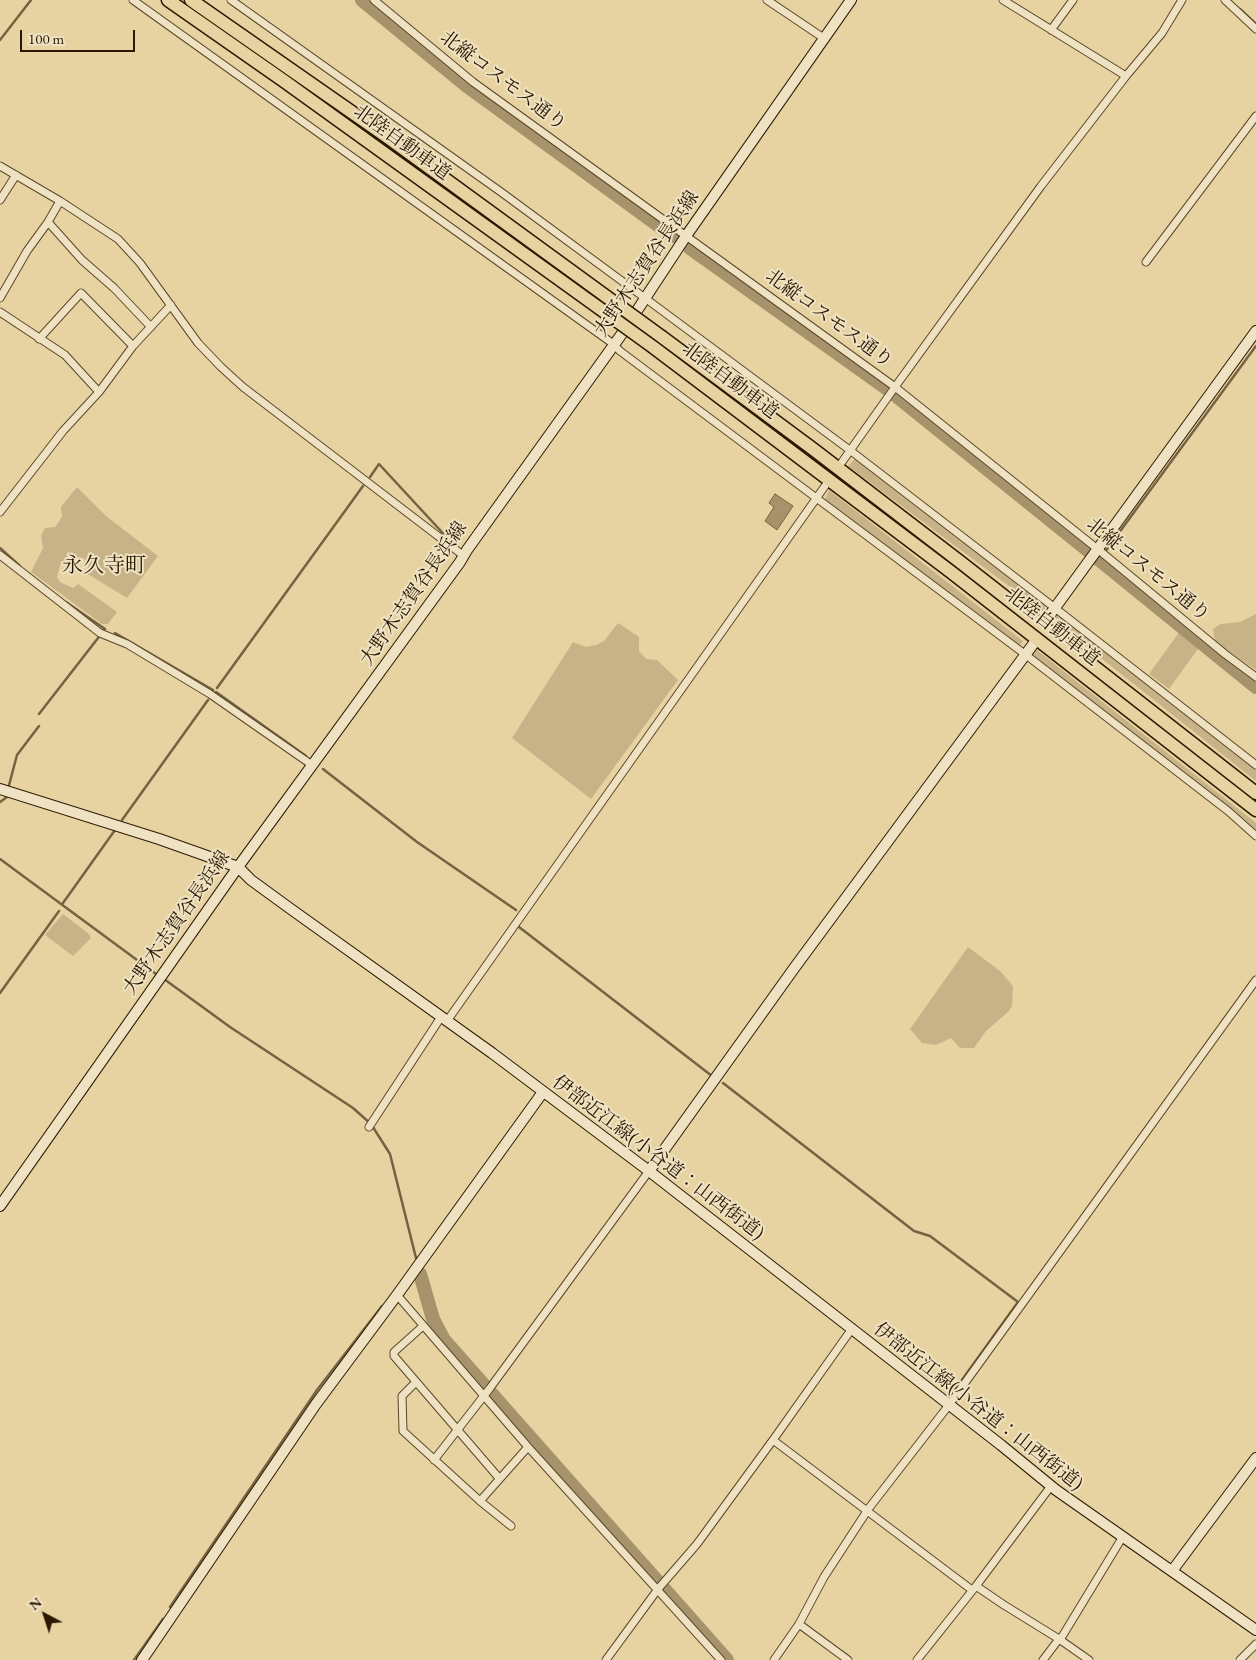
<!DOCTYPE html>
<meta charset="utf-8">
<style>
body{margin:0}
#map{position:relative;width:1256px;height:1660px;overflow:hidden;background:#e7d3a2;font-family:"EB Garamond",serif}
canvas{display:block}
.north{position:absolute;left:20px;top:1590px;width:50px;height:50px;-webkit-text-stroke:4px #efe2c3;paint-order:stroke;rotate:320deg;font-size:14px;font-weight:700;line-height:20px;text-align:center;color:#2b1801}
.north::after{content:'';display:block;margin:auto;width:18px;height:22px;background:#2b1801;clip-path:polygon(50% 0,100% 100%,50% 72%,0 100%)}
.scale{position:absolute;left:20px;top:30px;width:115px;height:22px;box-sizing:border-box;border:2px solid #2b1801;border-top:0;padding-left:6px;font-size:15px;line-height:18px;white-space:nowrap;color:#2b1801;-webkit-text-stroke:4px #efe2c3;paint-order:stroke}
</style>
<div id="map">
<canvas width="1256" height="1660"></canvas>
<div class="north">N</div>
<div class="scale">100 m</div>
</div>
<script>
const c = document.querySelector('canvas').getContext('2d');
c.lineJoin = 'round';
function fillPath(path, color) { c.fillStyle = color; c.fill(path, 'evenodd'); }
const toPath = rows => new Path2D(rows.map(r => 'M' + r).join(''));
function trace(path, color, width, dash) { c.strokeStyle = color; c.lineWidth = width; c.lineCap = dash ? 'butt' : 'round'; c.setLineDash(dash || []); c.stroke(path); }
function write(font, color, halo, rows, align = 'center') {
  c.font = font + ' "EB Garamond","Noto Serif JP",serif'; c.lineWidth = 4; c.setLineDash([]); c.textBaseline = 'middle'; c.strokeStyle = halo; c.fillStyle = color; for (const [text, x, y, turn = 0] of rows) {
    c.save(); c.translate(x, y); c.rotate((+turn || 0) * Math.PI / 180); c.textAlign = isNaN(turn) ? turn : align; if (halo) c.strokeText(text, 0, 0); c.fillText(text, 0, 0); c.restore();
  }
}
const green = toPath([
 [856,458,1045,603,1045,613,848,466],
 [77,487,106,516,158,556,127,598,86,573,89,564,83,558,71,557,61,562,57,577,60,582,73,588,78,584,117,612,108,624,102,624,31,572,43,548,41,536,45,528,55,527,62,517,61,507],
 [829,490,1023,641,1019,647,825,500],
 [1256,614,1256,670,1215,642,1213,629,1220,624,1240,622],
 [1056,616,1062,617,1256,769,1256,781,1053,620],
 [618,623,639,637,639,651,646,659,657,660,678,680,591,799,512,738,573,642,586,647,596,645,604,641],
 [1180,631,1200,646,1169,689,1149,674],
 [1033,647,1256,823,1256,837,1031,655],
 [63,914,89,934,91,938,73,956,45,935],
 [968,947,1000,971,1013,986,1012,1006,1008,1012,986,1031,974,1048,960,1048,951,1038,936,1045,922,1043,910,1029]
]);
const water = toPath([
 [775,494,793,506,777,530,765,521,774,507,769,503,775,494]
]);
const stream = toPath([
 [1240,9,1256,24],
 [0,40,31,0],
 [370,477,379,464,452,543],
 [0,548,20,566],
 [1099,560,1256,346],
 [115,633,213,690],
 [217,688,363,486],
 [216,692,306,756],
 [39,714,105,629,66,602],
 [323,769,417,842,516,910],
 [8,789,17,755,39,726],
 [0,802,7,797,7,794],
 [122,820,208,700],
 [0,859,156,974],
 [63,903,115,830],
 [519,927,712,1076],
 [164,979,230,1027,353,1108,371,1124,390,1154,416,1258],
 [0,993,59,911],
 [723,1083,914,1231,930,1236,1018,1302,954,1391,954,1393],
 [170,1607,317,1390,382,1306],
 [134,1660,163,1619]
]);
const river = toPath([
 [362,0,467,86,673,236],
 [690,248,889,390,1090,552],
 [1096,557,1256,687],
 [420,1274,433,1319,444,1340,452,1349,727,1660]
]);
const street = toPath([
 [133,0,612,343,620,351,1026,655,1228,811,1256,836],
 [231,0,501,192,649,301,851,451,1055,608,1256,765],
 [374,0,473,82,895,387,1100,551,1225,654,1256,677],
 [767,0,825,39],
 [1003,0,1126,76],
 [1225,0,1256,29],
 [1051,30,1073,0],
 [0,166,60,201,118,239,140,263,198,343,221,367,243,387,464,556],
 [0,200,16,175],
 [48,222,82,260,114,288,151,327],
 [1146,262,1256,116],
 [0,298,27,251,48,222,60,201],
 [0,312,65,355,99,392,63,431,0,512],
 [39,339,81,293,133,346],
 [99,392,133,346,171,305],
 [842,462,895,387,1041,186,1126,76,1162,33,1182,0],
 [0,555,100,633,127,644,210,694,312,765],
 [447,1021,825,486],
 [369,1127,441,1017],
 [397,1295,528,1447,721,1660],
 [423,1326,394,1352,394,1356,499,1478],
 [416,1382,402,1396,403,1431,480,1501,511,1526],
 [773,1440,972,1590],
 [434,1460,490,1388,649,1171],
 [480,1501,528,1447],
 [976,1586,1004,1605,1059,1639,1089,1660],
 [799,1624,848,1660],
 [1060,1640,1122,1538],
 [606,1660,658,1589,697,1544,773,1440,851,1330],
 [774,1660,799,1624,824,1577,869,1508,949,1405,1256,980],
 [917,1660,976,1586,1051,1486],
 [1043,1660,1059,1639],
 [1240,1660,1256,1644]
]);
const secondary = toPath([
 [1049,616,1256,331],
 [0,789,159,839,238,867,251,880,288,907,492,1053,649,1171,1001,1445,1056,1490,1256,1630],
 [649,1171,795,967,1034,643],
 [0,1206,238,867,460,562,467,550,621,335,686,236,851,0],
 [1172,1571,1256,1458],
 [142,1660,316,1404,397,1295,543,1092]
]);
const highway = toPath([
 [168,0,284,81,599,308],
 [191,0,386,136,607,297],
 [662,337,813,449,959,561,1256,793],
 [653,347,951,572,1256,810]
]);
const highwayBridge = toPath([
 [607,297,662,337],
 [599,308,653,347]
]);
const streetNames = [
 ["北縦コスモス通り",503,81,37],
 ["北陸自動車道",402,143,36],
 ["大野木志賀谷長浜線",647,264,-56],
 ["北縦コスモス通り",829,319,36],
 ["北陸自動車道",730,381,37],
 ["北縦コスモス通り",1148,570,39],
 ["大野木志賀谷長浜線",414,594,-55],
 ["北陸自動車道",1052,627,38],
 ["大野木志賀谷長浜線",177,923,-55],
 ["伊部近江線(小谷道：山西街道)",658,1158,37],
 ["伊部近江線(小谷道：山西街道)",978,1407,38]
];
const quarterNames = [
 ["永久寺町",104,566]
];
fillPath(green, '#c7b387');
fillPath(water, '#a7936b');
trace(water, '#756241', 1);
trace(stream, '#756241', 2.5);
trace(river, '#a7936b', 14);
trace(street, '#5a4729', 9);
trace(secondary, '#2b1801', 12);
trace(highway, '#2b1801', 15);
trace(street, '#efe2c3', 7);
trace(secondary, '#efe2c3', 10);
trace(highway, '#e7d3a2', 12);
trace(highwayBridge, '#2b1801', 15, []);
trace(highwayBridge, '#e7d3a2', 12);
write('19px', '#2b1801', '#efe2c3', streetNames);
write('21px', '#2b1801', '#efe2c3', quarterNames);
</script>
